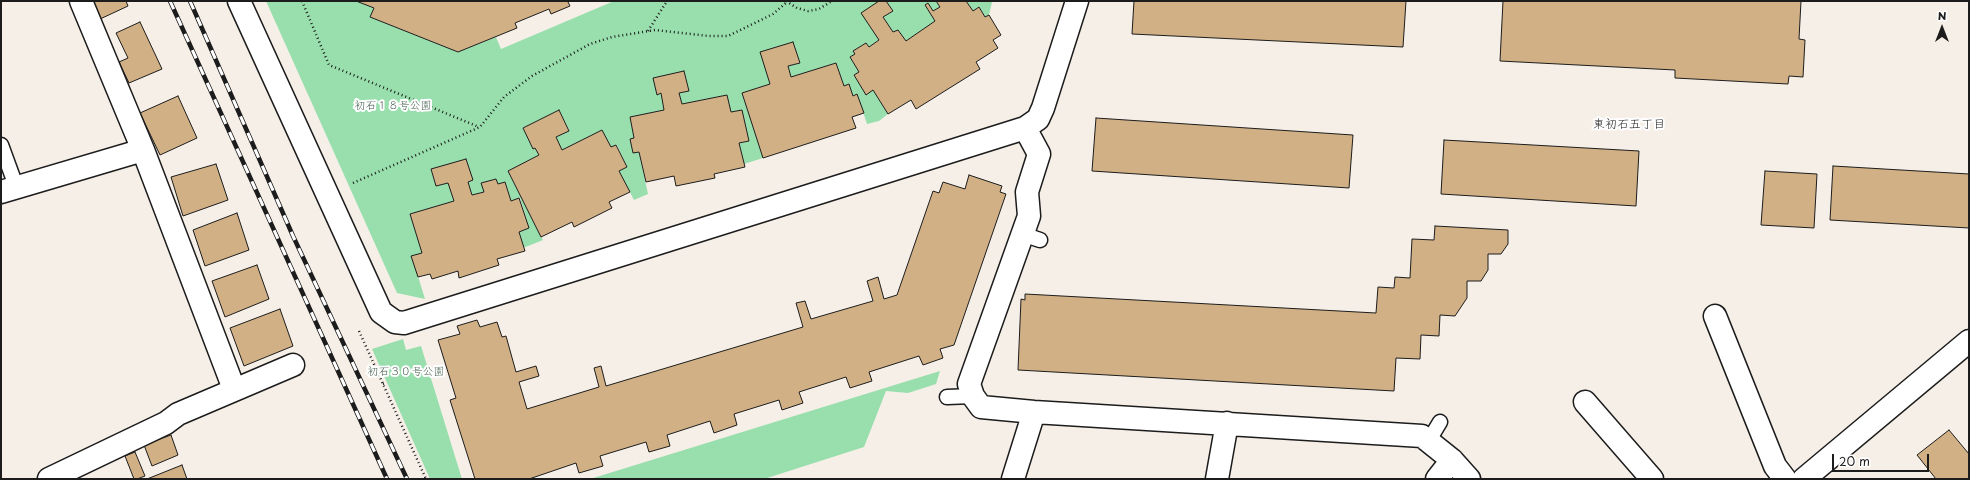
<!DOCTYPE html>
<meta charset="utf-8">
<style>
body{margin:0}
#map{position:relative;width:1970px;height:480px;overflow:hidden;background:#f6efe7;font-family:"Playpen Sans",sans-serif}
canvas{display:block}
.frame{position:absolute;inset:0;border:2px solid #1c1c1c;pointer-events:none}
.north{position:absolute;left:1922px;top:8px;width:40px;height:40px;-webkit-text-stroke:3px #fff;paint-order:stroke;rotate:0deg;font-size:11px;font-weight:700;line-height:16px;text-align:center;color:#1c1c1c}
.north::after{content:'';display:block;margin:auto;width:14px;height:18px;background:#1c1c1c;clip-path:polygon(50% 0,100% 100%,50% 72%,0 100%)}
.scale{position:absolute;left:1832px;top:454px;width:97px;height:18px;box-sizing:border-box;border:2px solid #1c1c1c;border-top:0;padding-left:5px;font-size:12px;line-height:14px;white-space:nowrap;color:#1c1c1c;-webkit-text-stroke:3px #fff;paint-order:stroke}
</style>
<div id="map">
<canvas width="1970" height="480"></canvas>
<div class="frame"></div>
<div class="north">N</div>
<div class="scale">20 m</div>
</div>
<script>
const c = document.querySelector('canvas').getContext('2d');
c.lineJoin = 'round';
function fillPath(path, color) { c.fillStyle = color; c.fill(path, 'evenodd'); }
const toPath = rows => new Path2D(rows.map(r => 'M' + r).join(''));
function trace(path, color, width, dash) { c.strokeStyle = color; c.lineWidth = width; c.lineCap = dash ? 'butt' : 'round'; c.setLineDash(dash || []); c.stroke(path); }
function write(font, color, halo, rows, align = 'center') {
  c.font = font + ' "Playpen Sans","Klee One",sans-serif'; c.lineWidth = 4; c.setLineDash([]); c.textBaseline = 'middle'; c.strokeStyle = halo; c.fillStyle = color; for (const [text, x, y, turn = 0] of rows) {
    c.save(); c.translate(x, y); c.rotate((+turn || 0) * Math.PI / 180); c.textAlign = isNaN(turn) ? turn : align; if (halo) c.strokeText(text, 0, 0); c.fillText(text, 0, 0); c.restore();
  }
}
const green = toPath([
 [266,1,356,1,374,8,370,17,458,52,496,37,501,49,614,1,880,1,879,40,869,47,866,43,853,51,855,54,850,57,859,72,854,75,866,94,873,90,888,114,879,121,867,124,857,94,853,96,849,84,844,86,836,63,791,77,788,66,800,63,793,42,761,52,770,84,742,93,763,158,744,164,739,143,749,141,742,110,731,112,727,95,682,104,679,93,689,91,684,71,654,78,657,94,661,93,664,110,630,117,634,138,630,139,633,152,639,152,648,194,634,200,619,171,627,167,617,145,611,147,602,130,562,150,556,137,569,130,559,110,523,128,533,149,535,148,539,155,508,171,543,240,523,248,519,232,529,228,520,198,511,201,505,182,498,184,496,179,482,183,484,192,472,195,468,182,473,180,466,159,431,170,436,186,448,183,454,201,410,214,422,253,412,257,425,299,397,293],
 [886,1,936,1,940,7,933,11,928,3,925,5,935,21,906,41,898,30,893,32,883,17,893,11],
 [966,1,992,2,989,15,985,17,979,7,973,11],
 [403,339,406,350,421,346,462,479,430,479,372,349],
 [940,371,936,384,908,393,886,391,864,447,764,479,590,479]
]);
const building = toPath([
 [88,1,126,1,128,6,98,20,88,1],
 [356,1,570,1,568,2,570,6,551,14,549,9,515,23,517,28,458,52,370,17,374,8,356,1],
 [879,1,886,1,893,11,883,17,893,32,898,30,906,41,935,21,925,5,928,3,933,11,940,7,936,1,966,1,973,11,979,7,985,17,989,15,1001,35,993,40,998,48,976,62,980,69,916,109,911,100,888,114,873,90,866,95,854,75,859,72,850,57,855,54,853,51,866,43,869,47,879,40,861,13,879,1],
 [1134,1,1406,1,1403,47,1132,34,1134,1],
 [1503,1,1801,1,1799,39,1805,40,1803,77,1789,76,1788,84,1675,78,1675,70,1500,61,1503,1],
 [140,22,162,69,129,83,119,62,128,58,116,33,140,22],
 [793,42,800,63,788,66,791,77,836,63,844,86,849,84,853,96,857,94,864,113,852,117,856,128,763,158,742,93,770,84,760,52,793,42],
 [684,71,689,91,679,93,682,104,727,95,731,112,742,110,749,141,739,143,745,167,714,174,715,178,676,186,674,176,646,182,639,152,633,153,630,139,634,138,630,117,664,110,661,93,657,95,653,78,684,71],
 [178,96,197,138,160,155,140,113,178,96],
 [559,110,569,131,556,137,562,150,602,130,611,147,616,145,627,167,619,171,630,192,609,202,612,208,574,227,572,222,541,237,508,171,539,155,535,148,533,149,523,128,559,110],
 [1096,118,1353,135,1349,188,1092,171,1096,118],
 [1444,140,1639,151,1636,206,1441,194,1444,140],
 [466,159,473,180,468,182,472,195,484,192,481,183,496,179,498,184,505,182,511,201,519,198,529,228,519,232,525,251,497,259,499,265,459,278,458,271,432,279,430,274,418,277,411,256,422,253,410,214,454,201,448,183,436,186,431,169,466,159],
 [216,164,228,200,183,216,171,177,216,164],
 [1833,166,1969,174,1969,228,1830,220,1833,166],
 [1765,171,1817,174,1814,228,1761,225,1765,171],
 [969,175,1002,186,1000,192,1006,194,954,345,940,349,943,358,923,365,919,356,869,372,872,381,850,388,846,377,799,392,803,403,782,410,779,400,734,414,737,425,714,433,710,421,667,435,670,446,649,452,646,442,600,456,603,466,579,473,576,463,529,479,475,479,450,400,456,398,438,340,460,334,457,326,477,320,480,327,497,322,502,337,506,336,516,372,536,366,539,376,519,382,527,409,599,387,594,368,601,366,606,386,803,327,796,303,805,301,811,319,873,301,867,281,878,277,884,299,897,295,933,191,939,193,943,182,965,189,969,175],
 [237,213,249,250,205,266,193,230,237,213],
 [1435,226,1508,230,1508,244,1501,254,1488,254,1488,270,1481,281,1467,281,1467,298,1455,316,1440,315,1439,336,1421,335,1420,359,1396,358,1394,391,1018,370,1021,299,1025,300,1025,294,1376,313,1378,287,1394,288,1395,277,1410,278,1412,239,1434,240,1435,226],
 [257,265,269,299,225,317,212,281,257,265],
 [280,309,293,346,244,366,230,328,280,309],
 [1949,430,1969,454,1969,479,1936,479,1917,455,1949,430],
 [171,435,178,455,152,466,144,445,171,435],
 [135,452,145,476,137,479,134,479,125,456,135,452],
 [182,465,187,479,147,479,182,465]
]);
const path = toPath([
 [302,1,329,65,479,127],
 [786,1,797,8,808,11,819,9,832,1],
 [648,31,667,1],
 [353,183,480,127,504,97,532,76,590,44,612,37,655,30,709,36,728,36,773,14,787,2],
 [359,331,426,479],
 [383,384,386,383]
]);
const lane = toPath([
 [1,145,16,186],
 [1022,234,1040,240],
 [947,397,973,396],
 [1428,442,1440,422]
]);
const street = toPath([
 [81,1,143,150],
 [239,1,381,312,395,322,404,323,1025,128,1038,119,1043,108,1077,1],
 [1025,128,1039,154,1027,192,1029,216,969,384,973,396,981,407,1034,412,1422,436,1452,460,1469,479],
 [1,192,143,150,234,389],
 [1715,316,1775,466,1785,479],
 [1585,402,1652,479],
 [49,479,166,423,178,414,293,365],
 [1013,479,1034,412],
 [1217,479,1227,423],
 [1437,479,1452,460]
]);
const secondary = toPath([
 [1804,479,1969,341]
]);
const rail = toPath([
 [170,1,387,479],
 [190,1,293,236,407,479]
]);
const parkNames = [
 ["初石１８号公園",393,106],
 ["初石３０号公園",406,372]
];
const neighbourhoodNames = [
 ["東初石五丁目",1629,125]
];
fillPath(green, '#98dfad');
fillPath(building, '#d1b085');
trace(building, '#1c1c1c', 1);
trace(lane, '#1c1c1c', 17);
trace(street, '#1c1c1c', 25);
trace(secondary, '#1c1c1c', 25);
trace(path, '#1c1c1c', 2.5, [1, 3]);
trace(lane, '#fff', 14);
trace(street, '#fff', 22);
trace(secondary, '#fff', 22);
trace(rail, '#1c1c1c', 4.5);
trace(rail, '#fff', 3, [9]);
write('11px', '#47604f', '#fff', parkNames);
write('12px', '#1c1c1c', '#fff', neighbourhoodNames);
</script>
